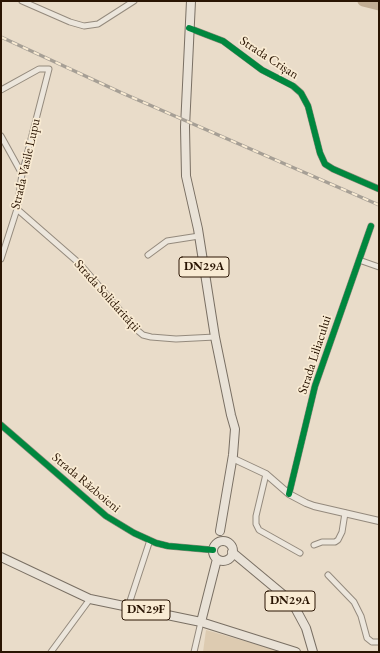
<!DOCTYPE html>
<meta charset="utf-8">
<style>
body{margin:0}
#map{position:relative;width:380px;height:653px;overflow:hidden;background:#e9dcc9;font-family:"EB Garamond",serif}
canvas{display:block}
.frame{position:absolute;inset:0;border:2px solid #2a1503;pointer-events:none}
</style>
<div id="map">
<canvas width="380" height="653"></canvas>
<div class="frame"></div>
</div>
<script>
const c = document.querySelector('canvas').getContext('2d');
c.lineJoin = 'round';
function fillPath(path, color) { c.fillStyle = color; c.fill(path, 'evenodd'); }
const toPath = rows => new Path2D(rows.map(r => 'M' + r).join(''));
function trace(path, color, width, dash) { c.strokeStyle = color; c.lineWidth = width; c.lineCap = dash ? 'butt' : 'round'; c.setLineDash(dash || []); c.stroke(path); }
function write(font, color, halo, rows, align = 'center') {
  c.font = font + ' "EB Garamond",serif'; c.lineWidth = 3.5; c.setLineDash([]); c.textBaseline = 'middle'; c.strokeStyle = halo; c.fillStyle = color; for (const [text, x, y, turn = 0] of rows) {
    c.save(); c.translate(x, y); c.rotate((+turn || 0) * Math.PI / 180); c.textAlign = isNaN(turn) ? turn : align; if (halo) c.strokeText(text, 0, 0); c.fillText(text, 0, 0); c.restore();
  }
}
const green = toPath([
 [206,630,283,652,203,652]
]);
const river = toPath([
 [363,1,379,5]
]);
const minor = toPath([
 [22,1,70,22,84,26,98,24,134,1],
 [189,28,223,41,262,70,293,86,301,93,308,106,320,153,325,164,333,169,379,189],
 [1,90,39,69,49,69,22,174,17,209,1,259],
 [1,136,22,174],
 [17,209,80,264,137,330,143,335,151,337,176,339,215,337],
 [148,255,167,241,199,236],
 [359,260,379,267],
 [1,425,106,516,134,533,156,543,168,546,213,550],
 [266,474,256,516,256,524,259,530,300,553],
 [289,494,315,386,371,226],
 [314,545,322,542,335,542,338,540,342,532,345,513],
 [328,575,354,602,361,616,367,638,372,642,379,642],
 [128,607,150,540],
 [51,652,90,599],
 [194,652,201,622]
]);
const tertiary = toPath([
 [232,458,266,474,289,494,306,503,314,506,379,521]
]);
const primary = toPath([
 [191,1,185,127,186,176,198,229,215,337,231,415,235,429,233,455,220,531],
 '213 551a10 10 0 1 1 20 0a10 10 0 1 1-20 0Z',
 [232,552,292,602,306,628,313,652],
 [1,557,90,599,201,622,296,652],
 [201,622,217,559]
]);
const rail = toPath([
 [1,37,122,93,379,205]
]);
const cycleway = toPath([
 [189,28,223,41,262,70,293,86,301,93,308,106,320,153,325,164,333,169,379,189],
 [1,425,106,516,134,533,156,543,168,546,213,550],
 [289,494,315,386,371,226]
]);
const shields = [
 [204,267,50],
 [290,601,50],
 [146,610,48]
];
const shieldNames = [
 ["DN29A",204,267],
 ["DN29A",290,601],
 ["DN29F",146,610]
];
const streetNames = [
 ["Strada Crișan",269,58,33],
 ["Strada Vasile Lupu",26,164,-77],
 ["Strada Solidarității",107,296,48],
 ["Strada Liliacului",315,355,-72],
 ["Strada Războieni",86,483,40]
];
fillPath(green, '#ddcbb1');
trace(river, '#c2ae94', 11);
trace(minor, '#948a7d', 7);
trace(tertiary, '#948a7d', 8);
trace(primary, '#796f63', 10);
trace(minor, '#ece6dc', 5);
trace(tertiary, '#ece6dc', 6);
trace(primary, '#e9e2d7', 8);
trace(rail, '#a69f95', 3.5);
trace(rail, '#f9ebd3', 2, [6]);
trace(cycleway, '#00873e', 6);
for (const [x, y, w] of shields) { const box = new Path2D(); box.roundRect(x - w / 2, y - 10, w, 20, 3); c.fillStyle = '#f9ebd3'; c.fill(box); trace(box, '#2a1503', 1); }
write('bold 12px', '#2a1503', null, shieldNames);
write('13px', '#2a1503', '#f9ebd3', streetNames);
</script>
